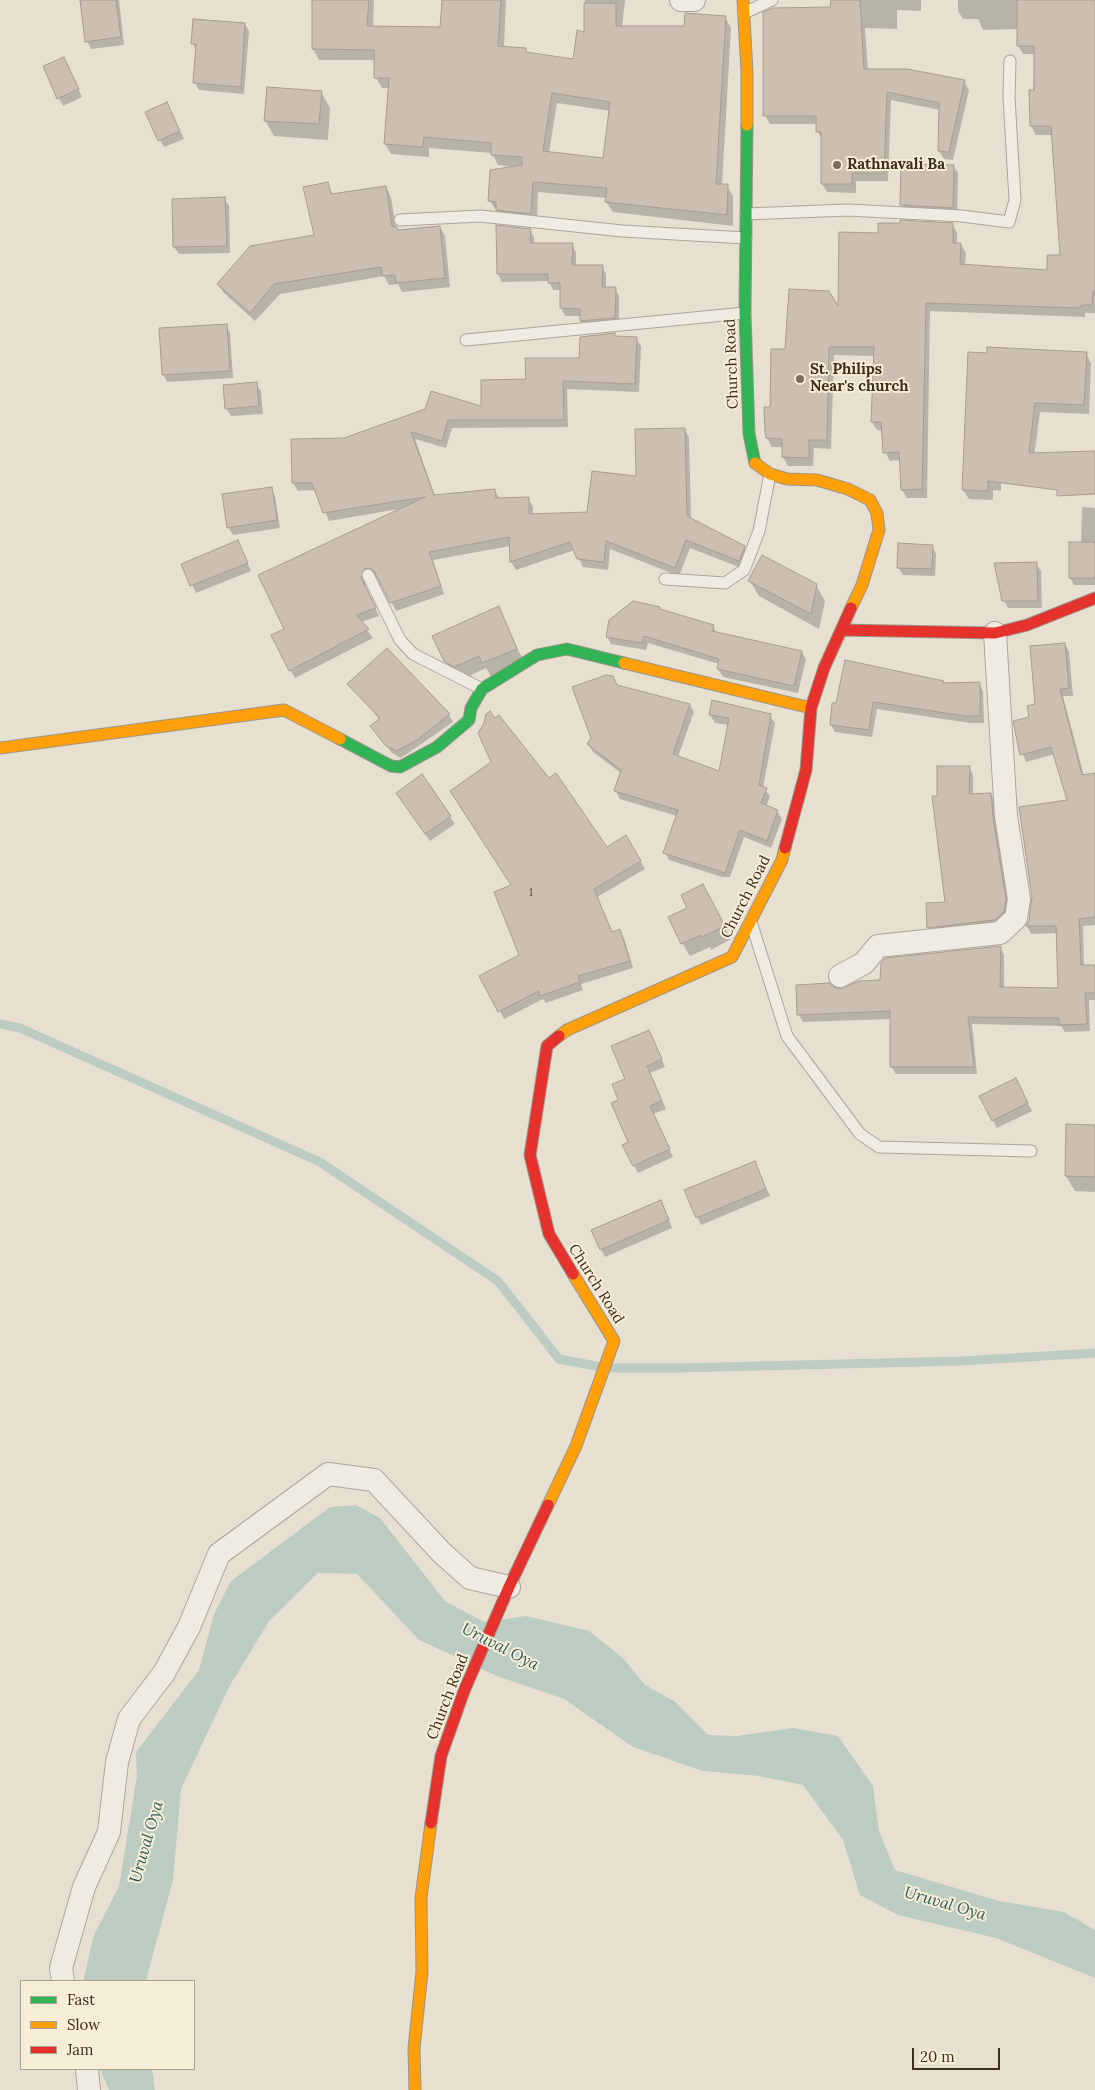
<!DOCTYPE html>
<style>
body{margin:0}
#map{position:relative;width:1095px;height:2090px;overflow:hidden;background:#e7e0d1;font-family:Lora,serif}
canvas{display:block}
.legend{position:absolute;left:20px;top:1980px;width:175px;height:90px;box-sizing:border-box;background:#f7eed8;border:1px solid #ada18e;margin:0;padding:6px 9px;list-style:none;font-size:15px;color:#3d2e20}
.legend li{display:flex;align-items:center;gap:10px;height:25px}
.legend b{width:25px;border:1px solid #ada18e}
.scale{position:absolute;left:912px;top:2048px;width:88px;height:22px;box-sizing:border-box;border:2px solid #3d2e20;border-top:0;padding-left:6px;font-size:15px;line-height:18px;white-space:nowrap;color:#3d2e20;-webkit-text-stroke:4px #f7eed8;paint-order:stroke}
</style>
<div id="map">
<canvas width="1095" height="2090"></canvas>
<ul class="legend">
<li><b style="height:6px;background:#30b455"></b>Fast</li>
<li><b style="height:6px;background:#ff9f0a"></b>Slow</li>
<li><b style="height:6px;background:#e5322d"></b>Jam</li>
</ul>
<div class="scale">20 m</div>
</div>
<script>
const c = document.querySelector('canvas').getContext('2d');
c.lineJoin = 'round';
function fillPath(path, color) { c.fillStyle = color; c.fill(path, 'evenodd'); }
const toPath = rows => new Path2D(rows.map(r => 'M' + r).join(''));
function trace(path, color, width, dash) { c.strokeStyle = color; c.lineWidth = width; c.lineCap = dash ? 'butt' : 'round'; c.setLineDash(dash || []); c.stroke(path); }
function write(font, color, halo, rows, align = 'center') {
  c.font = font + ' Lora,serif'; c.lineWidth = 4; c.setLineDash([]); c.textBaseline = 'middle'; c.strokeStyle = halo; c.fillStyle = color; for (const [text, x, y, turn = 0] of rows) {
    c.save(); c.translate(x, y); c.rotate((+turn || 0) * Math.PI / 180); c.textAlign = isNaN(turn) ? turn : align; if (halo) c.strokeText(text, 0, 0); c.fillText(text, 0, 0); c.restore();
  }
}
const water = toPath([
 [356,1505,380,1518,445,1601,484,1622,526,1616,589,1631,623,1658,645,1685,674,1701,708,1735,737,1736,793,1728,838,1736,873,1786,879,1831,895,1870,999,1901,1064,1912,1095,1930,1095,1978,996,1938,898,1915,860,1895,843,1840,803,1785,759,1776,703,1771,633,1747,564,1699,497,1676,419,1640,357,1574,318,1573,269,1621,229,1687,181,1789,173,1880,146,1981,83,1981,94,1935,119,1886,137,1776,136,1752,199,1670,214,1614,231,1581,330,1507],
 [100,2069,152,2069,155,2090,109,2090]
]);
const shadow = toPath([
 [82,0,119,0,124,45,91,49,87,41],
 [313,0,374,0,373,27,441,28,443,0,506,0,504,48,525,50,527,53,574,61,585,33,585,0,625,0,622,27,685,28,725,17,731,28,722,185,727,186,733,196,733,226,613,212,606,202,607,198,538,192,537,224,503,220,490,201,516,167,498,165,492,153,429,148,429,157,391,154,385,144,389,88,382,88,376,78,376,60,319,60,313,49],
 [557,103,611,111,604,160,549,153],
 [832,0,921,0,921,11,897,10,897,29,865,28,868,70,964,81,969,90,953,160,944,159,939,151,940,110,891,100,888,181,856,181,856,193,827,192,822,184,823,140,817,131,817,124,770,124,765,115,832,8],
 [958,0,1095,0,1095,313,1085,313,1085,317,930,311,927,498,907,498,902,490,901,460,890,461,885,452,883,431,877,430,872,422,875,356,834,355,831,449,814,448,813,466,788,466,783,457,784,447,772,447,767,438,765,408,771,408,786,350,839,310,880,234,952,224,957,233,957,244,961,245,966,253,965,265,1048,271,1061,256,1052,135,1036,135,1031,126,1035,54,1023,54,1018,46,1018,29,983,30,978,19,963,19,958,11],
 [245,24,249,31,244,94,199,90,195,83,197,51,192,43],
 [68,66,82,97,63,106,59,98],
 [321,92,330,108,328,140,274,136,265,120],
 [167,104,184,139,164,147,160,140],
 [953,166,958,173,957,215,906,212,902,205],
 [327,183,333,195,386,187,391,197,396,228,398,231,440,227,445,236,450,287,402,292,398,284,389,285,384,276,280,294,255,321,224,293,218,284,316,236],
 [224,198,229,206,230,253,179,254,174,247],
 [497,227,530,230,534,238,534,244,572,245,576,252,576,266,602,266,606,274,606,288,615,288,619,296,619,325,586,329,581,321,582,316,565,316,561,308,561,290,553,290,549,281,502,282,498,274],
 [226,326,230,333,233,378,167,382,163,374],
 [614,334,616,337,636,338,641,346,639,392,567,389,568,427,452,428,446,448,415,439,435,496,495,491,500,499,528,498,533,507,533,515,588,513,638,478,684,429,689,437,691,519,744,547,749,556,744,569,690,548,679,576,610,549,608,570,583,567,575,550,516,570,511,562,510,546,433,560,444,594,396,611,380,579,374,575,369,576,365,587,379,616,361,622,373,638,295,678,290,670,285,629,399,509,329,521,316,490,298,491,293,483,344,439,483,407,527,381,580,359],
 [969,353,1086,354,1091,363,1089,414,1040,412,1031,480,1001,481,1001,491,993,490,993,500,969,499,963,490],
 [256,384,261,391,263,414,231,416,226,408],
 [271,488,275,496,280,528,233,535,229,528],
 [1082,507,1095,508,1095,585,1074,585,1070,578,1081,543],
 [238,541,251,571,196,593,183,564],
 [932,546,936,554,935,576,903,575,898,567],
 [1036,564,1041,571,1042,608,1008,608,1004,600],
 [750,581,816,585,825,601,819,629,759,596],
 [498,607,524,662,491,676,486,668,463,679,453,674,445,661],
 [660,608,661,610,713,626,717,634,802,652,806,659,798,693,723,677,718,669,719,664,648,643,646,650,611,644,607,636],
 [1065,644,1069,652,1073,696,1063,696,1084,776,1095,774,1095,925,1083,926,1084,966,1095,966,1095,1000,1089,1000,1090,1031,1065,1032,1061,1026,972,1024,977,1074,896,1074,891,1066,891,1019,803,1022,799,1015,840,990,1000,947,1004,955,1004,989,1059,990,1058,933,1031,934,1027,926,1068,801,1055,754,1026,762,1015,733,1015,722,1031,718],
 [387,649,449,715,453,722,401,758,392,753,376,733,380,720,349,684],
 [943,682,944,684,979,684,983,691,984,723,970,723,877,709,872,737,835,732,831,725,833,704],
 [617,686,690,705,694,712,678,757,720,773,729,725,715,723,710,715,770,716,775,723,763,788,770,796,766,807,777,811,782,819,771,848,744,837,730,877,722,877,669,860,665,852,677,816,620,799,616,791,621,773,593,752,588,744],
 [969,767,973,775,973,795,991,794,995,802,1009,907,999,928,933,935,928,927,946,904,939,797],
 [422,776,455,824,430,841,402,801],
 [626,837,645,869,597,897,612,933,619,931,624,938,633,968,581,984,583,990,546,1003,543,999,504,1019,481,976,521,956,606,848],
 [710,898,731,939,711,950,710,947,690,956,682,943],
 [653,1039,665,1067,650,1073,666,1109,653,1114,673,1157,638,1173,624,1146,630,1143,620,1100,626,1079],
 [1020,1087,1032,1111,997,1128,981,1097],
 [1095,1126,1095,1192,1075,1191,1066,1176],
 [754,1162,770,1196,701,1225,686,1191],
 [665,1209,672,1228,605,1257,601,1249]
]);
const stream = toPath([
 [0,1024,20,1028,320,1162,498,1281,559,1359,606,1368,679,1368,961,1361,1095,1353]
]);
const building = toPath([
 [80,0,116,0,121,37,85,42,80,0],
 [312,0,369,0,367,26,440,27,442,0,501,0,498,46,526,48,526,52,573,59,577,30,584,32,584,3,616,3,616,26,684,26,685,13,726,16,716,184,728,184,727,215,605,202,607,188,533,182,531,214,496,210,496,202,488,201,490,170,522,165,522,157,491,155,491,143,424,137,423,147,384,144,389,78,374,78,374,50,312,49,312,0],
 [552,93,610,102,603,158,543,151,552,93],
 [831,0,860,0,864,69,907,69,965,80,949,152,938,151,939,103,887,92,884,173,852,173,852,184,821,184,821,132,816,132,816,116,763,116,763,12,773,8,830,7,831,0],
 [1017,0,1095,0,1095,292,1093,292,1092,305,1081,305,1080,308,926,303,922,489,901,490,899,452,883,453,881,422,871,422,874,347,829,347,827,440,809,440,809,458,782,457,782,439,766,438,765,432,764,407,770,407,771,349,785,349,789,289,829,291,838,306,839,232,878,233,878,223,900,223,900,220,953,223,953,243,961,243,960,264,1047,270,1047,255,1060,255,1051,126,1030,126,1029,90,1034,90,1034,46,1017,46,1017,0],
 [193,19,245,23,241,87,193,83,196,44,191,44,193,19],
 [64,57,79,89,57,99,43,66,64,57],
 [267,87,322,91,319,124,264,121,267,87],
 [167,102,180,131,158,141,145,112,167,102],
 [901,164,954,165,953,208,900,205,901,164],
 [328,182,331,194,386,186,392,226,397,227,398,230,440,226,445,278,396,283,395,275,382,276,381,267,274,284,250,313,217,284,250,246,314,235,303,187,328,182],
 [225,197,227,246,173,247,172,199,225,197],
 [496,225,531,229,530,243,573,243,572,265,603,265,602,287,616,287,615,318,580,321,580,309,560,308,560,283,548,283,548,274,497,274,496,225],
 [227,324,230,371,162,375,159,328,227,324],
 [615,333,615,336,637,337,635,384,563,381,564,420,448,420,442,441,411,432,434,495,495,489,496,498,529,497,529,514,587,512,592,471,636,476,635,429,685,428,687,516,745,546,739,561,686,540,675,568,606,541,604,562,577,559,570,542,510,562,509,537,429,552,441,586,390,603,374,571,369,568,364,569,361,578,376,608,356,615,369,629,289,671,271,635,284,629,258,575,425,497,323,513,312,483,292,483,291,439,344,438,425,409,431,391,481,406,481,380,526,379,525,358,579,358,580,337,615,333],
 [987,347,1087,352,1084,405,1035,403,1029,453,1095,451,1095,494,1057,496,1057,490,988,481,988,491,962,490,968,352,987,353,987,347],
 [257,382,259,406,225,409,223,385,257,382],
 [272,487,277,520,227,528,222,494,272,487],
 [238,540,248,563,190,586,181,564,238,540],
 [1069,542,1095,542,1095,578,1069,578,1069,542],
 [898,543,933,545,932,569,897,568,898,543],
 [762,555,817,584,811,614,748,581,762,555],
 [1037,562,1038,601,1002,601,994,563,1037,562],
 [633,601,660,607,660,609,714,625,712,631,802,651,794,686,717,669,719,659,644,636,642,643,606,637,609,620,633,601],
 [499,606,517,649,482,663,479,656,454,667,444,661,432,636,499,606],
 [1065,643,1069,688,1060,689,1082,775,1095,773,1095,917,1079,919,1081,965,1095,965,1095,993,1085,993,1087,1024,1059,1025,1059,1018,968,1017,974,1067,890,1067,890,1011,797,1015,796,985,829,983,834,987,840,989,859,981,880,980,881,963,885,958,1001,946,1000,987,1058,988,1056,926,1026,926,1029,920,1032,897,1019,807,1067,800,1051,747,1020,755,1013,721,1029,717,1027,706,1035,704,1030,646,1065,643],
 [387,648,450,714,417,740,397,751,386,746,370,726,380,718,347,684,387,648],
 [845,660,944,681,943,683,980,682,980,716,965,716,873,702,869,730,830,725,832,703,836,703,845,660],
 [606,675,613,676,617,685,690,704,673,754,719,771,729,718,709,715,712,700,771,714,759,785,767,788,761,803,778,810,767,841,740,830,725,873,663,853,678,810,614,791,621,770,587,744,591,738,572,687,606,675],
 [490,711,495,718,499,715,549,778,556,773,607,847,626,835,641,861,594,889,612,932,620,929,630,961,578,976,580,982,540,996,539,991,498,1012,479,976,519,955,494,892,511,885,450,791,491,762,478,733,484,723,486,714,490,711],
 [937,766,970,766,969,794,991,793,993,818,1006,899,1004,912,994,920,927,928,926,903,945,902,932,796,937,796,937,766],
 [422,774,451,816,425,834,396,793,422,774],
 [703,884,725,926,702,937,701,935,681,944,668,917,687,908,681,895,703,884],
 [649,1030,662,1059,647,1066,662,1101,650,1106,670,1149,633,1166,622,1145,628,1142,611,1103,618,1100,612,1084,625,1079,611,1046,649,1030],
 [1016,1078,1028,1103,992,1121,979,1096,1016,1078],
 [1066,1124,1095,1125,1095,1177,1065,1176,1066,1124],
 [755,1161,766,1189,696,1218,684,1190,755,1161],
 [661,1200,669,1220,600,1250,591,1230,661,1200]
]);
const lane = toPath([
 [744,13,772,0],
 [746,214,848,210,962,216,1009,222,1015,200,1009,97,1010,61],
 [400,220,480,216,622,231,746,238],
 [466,340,745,313],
 [368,575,400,640,413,654,482,689],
 [665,579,725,583,744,570,759,531,770,474],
 [752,925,787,1036,860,1134,879,1147,1031,1151]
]);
const street = toPath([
 [681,0,694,0],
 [840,976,864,963,878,946,1000,933,1016,918,1019,899,1006,816,995,633],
 [63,1981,61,1968,84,1887,109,1832,117,1762,129,1719,164,1673,189,1627,219,1554,328,1474,374,1480,442,1553,470,1578,509,1587],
 [87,2069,89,2090]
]);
const fast = toPath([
 [747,125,745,313,749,434,755,463],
 [340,739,391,766,400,767,437,747,469,720,471,708,482,689,537,655,567,649,624,663]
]);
const slow = toPath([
 [743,0,747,72,747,125],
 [755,463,770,474,787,479,817,480,848,489,870,500,877,513,879,530,862,585,851,608],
 [624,663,811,708],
 [0,748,284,710,340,739],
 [559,1036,567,1030,732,957,782,860,785,848],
 [548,1505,576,1446,614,1341,573,1274],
 [415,2090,414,2048,422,1972,421,1898,431,1823]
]);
const jam = toPath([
 [841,630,995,633,1027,625,1095,598],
 [785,848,806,770,811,708,824,668,851,608],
 [559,1036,547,1046,530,1155,549,1234,573,1274],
 [431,1823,441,1756,464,1691,509,1587,548,1505]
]);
const markers = [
 [837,165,5,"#786c5e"],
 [800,379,5,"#786c5e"]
];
const numberNames = [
 ["1",531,893]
];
const poiNames = [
 ["Rathnavali Ba",847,165],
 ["St. Philips",810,370],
 ["Near's church",810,387]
];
const streetNames = [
 ["Church Road",732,364,-92],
 ["Church Road",746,897,-63],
 ["Church Road",596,1284,58],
 ["Church Road",448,1697,-69]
];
const waterNames = [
 ["Uruval Oya",500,1647,27],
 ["Uruval Oya",147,1842,-74],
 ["Uruval Oya",945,1904,16]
];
fillPath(water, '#bcccc2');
fillPath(shadow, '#0003');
trace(stream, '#bcccc2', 9);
fillPath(building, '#cbbfb2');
trace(building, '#a89c90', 1);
trace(lane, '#ada599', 13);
trace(street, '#ada599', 24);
trace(fast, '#9c958a', 13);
trace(slow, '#9c958a', 13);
trace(jam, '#9c958a', 13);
trace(lane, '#efebe3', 11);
trace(street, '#efebe3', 22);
trace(fast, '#30b455', 11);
trace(slow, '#ff9f0a', 11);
trace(jam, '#e5322d', 11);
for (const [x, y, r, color] of markers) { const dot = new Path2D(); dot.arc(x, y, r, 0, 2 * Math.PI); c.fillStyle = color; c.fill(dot); trace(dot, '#f7eed8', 2); }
write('12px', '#605244', null, numberNames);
write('bold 15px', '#3d2e20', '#f7eed8', poiNames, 'left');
write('15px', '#3d2e20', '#f7eed8', streetNames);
write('italic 16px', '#2f5d5a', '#f7eed8', waterNames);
</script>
